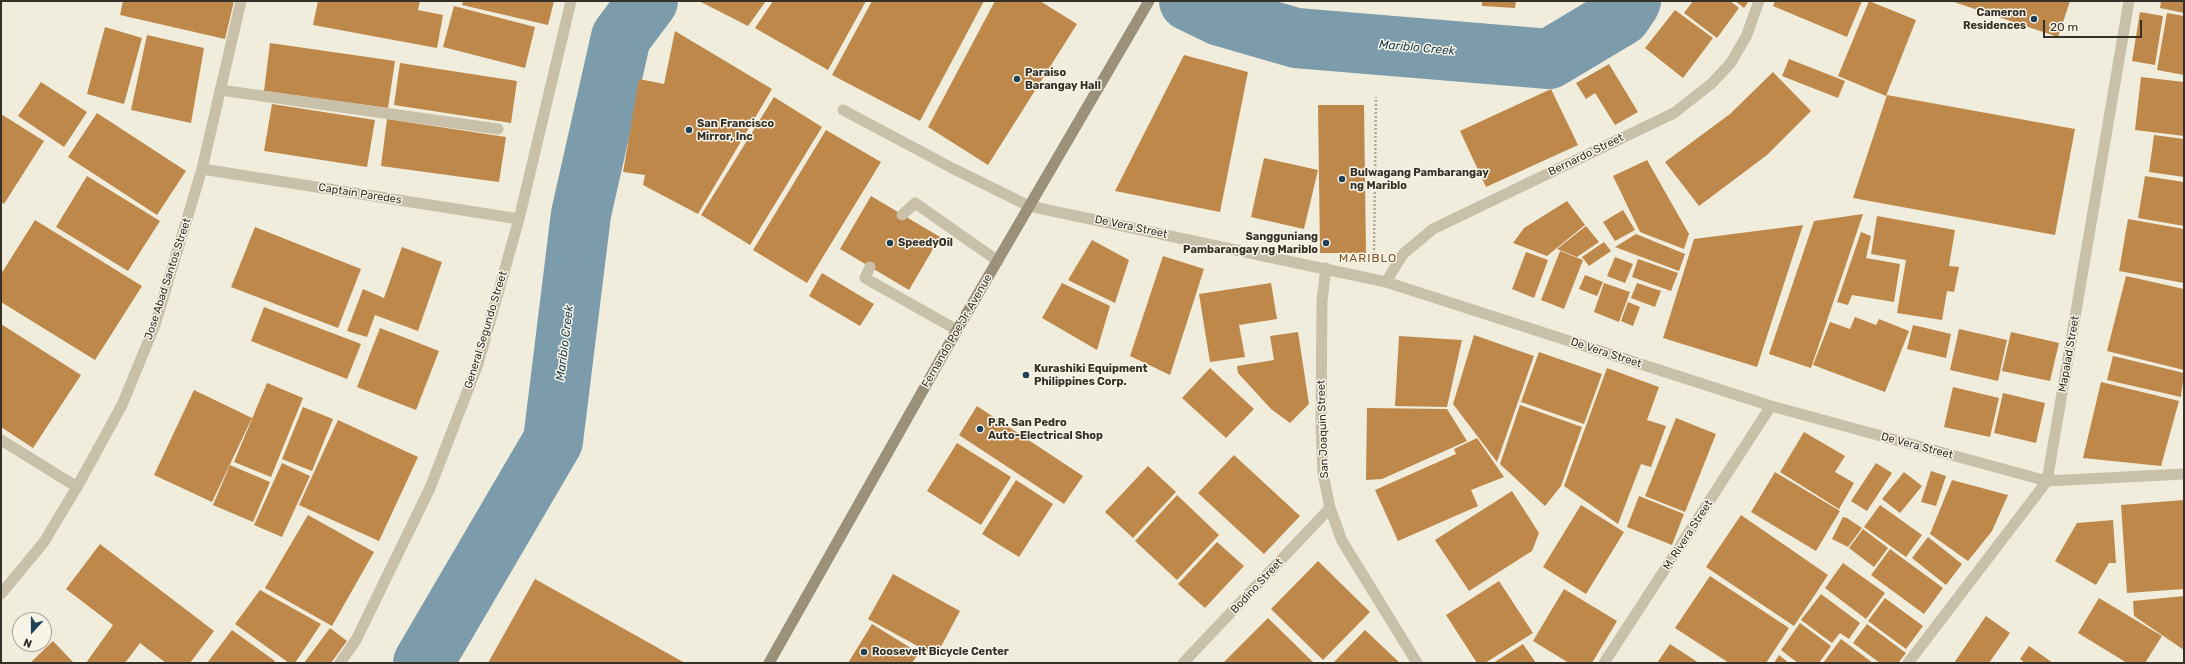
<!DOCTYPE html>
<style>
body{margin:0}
#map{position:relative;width:2185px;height:664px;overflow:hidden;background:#f0eddc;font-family:Rubik,sans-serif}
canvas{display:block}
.frame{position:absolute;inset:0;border:2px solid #353028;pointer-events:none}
.north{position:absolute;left:12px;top:612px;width:40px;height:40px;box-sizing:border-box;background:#f8f5e8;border:1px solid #aaa69b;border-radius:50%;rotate:201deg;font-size:11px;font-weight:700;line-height:16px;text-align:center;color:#353028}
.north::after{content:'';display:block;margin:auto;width:14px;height:18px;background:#204254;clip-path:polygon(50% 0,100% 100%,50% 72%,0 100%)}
.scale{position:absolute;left:2043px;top:20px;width:99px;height:18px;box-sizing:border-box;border:2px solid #353028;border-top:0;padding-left:5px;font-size:12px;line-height:14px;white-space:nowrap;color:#353028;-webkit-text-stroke:3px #f8f5e8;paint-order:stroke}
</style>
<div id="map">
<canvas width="2185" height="664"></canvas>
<div class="frame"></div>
<div class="north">N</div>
<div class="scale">20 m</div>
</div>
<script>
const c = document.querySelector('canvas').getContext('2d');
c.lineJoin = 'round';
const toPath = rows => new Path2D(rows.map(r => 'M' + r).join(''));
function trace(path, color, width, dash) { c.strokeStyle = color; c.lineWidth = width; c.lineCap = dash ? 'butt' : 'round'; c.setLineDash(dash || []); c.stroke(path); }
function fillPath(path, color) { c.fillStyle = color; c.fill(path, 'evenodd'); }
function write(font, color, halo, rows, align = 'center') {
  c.font = font + ' Rubik,sans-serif'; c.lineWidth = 3; c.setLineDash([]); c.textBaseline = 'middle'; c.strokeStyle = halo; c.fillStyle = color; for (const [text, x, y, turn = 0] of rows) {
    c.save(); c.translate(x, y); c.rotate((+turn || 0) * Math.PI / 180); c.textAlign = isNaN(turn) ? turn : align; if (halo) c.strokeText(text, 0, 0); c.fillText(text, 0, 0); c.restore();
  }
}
const river = toPath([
 [1189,1,1220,16,1296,38,1549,59,1621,16,1631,1],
 [423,663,553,441,581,214,621,37,648,1]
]);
const building = toPath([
 [123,1,234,1,225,39,120,15],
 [318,1,420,1,418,10,443,15,437,48,313,25],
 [463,1,554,1,548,25,462,5],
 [699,1,766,1,748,26],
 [773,1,866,1,828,70,755,28],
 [872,1,984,1,920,121,832,75],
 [995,1,1040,1,1077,24,988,165,928,127],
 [1482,1,1516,1,1515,8,1482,6],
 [1693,1,1730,1,1739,8,1717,38,1684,13],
 [1735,1,1749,1,1744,8],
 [1775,1,1862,1,1847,37,1773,6],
 [1869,1,1916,20,1886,96,1838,76],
 [1951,1,2070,1,2058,37],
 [2161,1,2184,1,2184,13,2160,8],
 [454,6,535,27,525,68,443,47],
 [1675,10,1713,38,1683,78,1645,48],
 [2140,12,2163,16,2155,65,2132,61],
 [2167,13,2184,16,2184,75,2157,70],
 [105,27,142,38,124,104,87,94],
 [675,31,772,89,698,214,643,185,645,175,623,172,639,79,664,84],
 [147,35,204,48,191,123,131,110],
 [270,43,395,61,388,108,264,91],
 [1184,55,1248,72,1220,212,1115,191],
 [1789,59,1845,81,1838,98,1782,76],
 [400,63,517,81,511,123,394,105],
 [1609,64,1638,112,1615,125,1595,93,1586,99,1576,83],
 [1773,72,1811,111,1767,155,1699,206,1665,162,1730,114],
 [2141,77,2184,82,2184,136,2135,130],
 [41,82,87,112,64,147,18,116],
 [1551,89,1578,145,1486,187,1460,131],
 [1887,95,2075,129,2055,235,1853,198],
 [774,97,822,127,750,245,701,215],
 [272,104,375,120,367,167,264,151],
 [1318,105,1364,105,1366,253,1320,253],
 [97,113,186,171,157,215,68,157],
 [1,114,44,141,4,204,1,202],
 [387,119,506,137,499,182,381,166],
 [826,130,881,162,807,283,753,250],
 [2154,135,2184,139,2184,177,2149,172],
 [1264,158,1318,170,1304,229,1251,217],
 [1647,160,1689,234,1684,249,1640,232,1613,176],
 [87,176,160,221,128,271,56,227],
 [2145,176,2184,182,2184,226,2138,218],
 [871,196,940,237,909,290,840,249],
 [1567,201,1585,225,1547,256,1513,243,1524,228],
 [1623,210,1635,230,1615,241,1603,222],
 [1863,214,1811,368,1769,354,1814,221],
 [1877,216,1955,230,1949,266,1959,267,1954,292,1947,291,1942,320,1897,313,1906,260,1871,254],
 [2128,219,2184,229,2184,283,2119,271],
 [35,220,142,286,95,360,1,302,1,274],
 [1803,225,1757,367,1663,338,1694,239],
 [1586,226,1599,242,1577,257,1557,249],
 [255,227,361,269,338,328,231,287],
 [1861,232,1871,236,1866,258,1900,264,1894,302,1852,295,1848,305,1837,302],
 [1636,234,1685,254,1679,271,1615,247],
 [1092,240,1129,260,1115,303,1068,280],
 [1604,242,1611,251,1589,266,1582,257],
 [402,247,442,262,418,331,375,315,367,337,347,331,363,289,384,298],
 [1560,251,1583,260,1564,309,1541,300],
 [1526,252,1548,260,1534,298,1512,289],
 [1163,256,1204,269,1170,375,1130,356],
 [1615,257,1633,264,1625,283,1607,276],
 [1638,259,1678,273,1671,291,1632,277],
 [822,273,874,304,860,326,809,296],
 [1585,275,1603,282,1597,296,1579,289],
 [2126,276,2184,289,2184,370,2107,351],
 [1062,283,1110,306,1097,350,1042,318],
 [1271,283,1277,319,1239,325,1245,357,1210,362,1199,294],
 [1604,283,1630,292,1619,322,1594,312],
 [1637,283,1661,291,1655,307,1631,298],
 [1628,302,1640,307,1633,326,1621,321],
 [264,307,361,344,347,379,251,341],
 [1855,317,1876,325,1879,319,1909,331,1885,392,1813,365,1830,322,1850,329],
 [1,324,81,375,33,448,1,427],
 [1913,325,1951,334,1946,358,1907,349],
 [380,328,439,351,416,410,357,387],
 [1959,329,2007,340,1998,381,1950,370],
 [1298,332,1309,404,1290,423,1271,409,1238,373,1237,366,1274,360,1270,336],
 [2011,332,2059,343,2050,381,2002,371],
 [1474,335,1534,356,1497,462,1453,404],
 [1399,336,1462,340,1447,407,1395,406],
 [1539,352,1602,374,1584,424,1521,402],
 [2113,356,2184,373,2181,397,2107,380],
 [1210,368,1254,409,1226,438,1182,398],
 [1607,368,1659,387,1647,420,1666,426,1651,467,1641,464,1618,524,1564,486],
 [2101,382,2179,401,2161,466,2083,458],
 [267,383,303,398,271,477,234,462],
 [1953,387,1999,398,1990,437,1944,427],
 [194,390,252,418,212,502,154,475],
 [2003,393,2045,403,2036,443,1994,433],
 [1520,405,1582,427,1561,486,1545,506,1500,464],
 [977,406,1083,476,1064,504,959,435],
 [303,407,333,419,312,471,282,459],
 [1367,408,1447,409,1467,441,1382,479,1366,480],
 [1676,418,1716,434,1685,512,1645,496],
 [338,420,418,457,379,541,299,505],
 [1804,432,1845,456,1835,472,1854,483,1839,509,1780,472],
 [1477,438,1504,477,1471,490,1478,506,1398,541,1375,490,1456,454,1454,449],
 [957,443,1011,477,981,525,927,491],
 [1234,455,1300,516,1264,554,1198,493],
 [282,463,310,476,282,537,254,525],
 [1876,463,1892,473,1867,511,1851,501],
 [230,465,270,482,253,522,213,505],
 [1148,466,1176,492,1133,538,1105,512],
 [1931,471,1946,476,1936,506,1921,502],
 [1775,472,1840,511,1816,551,1751,512],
 [1904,472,1922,486,1900,513,1882,499],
 [1016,480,1053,504,1019,557,982,534],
 [1952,480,2008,495,1992,531,1968,561,1930,534],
 [1512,491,1539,533,1532,551,1469,591,1435,540],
 [1177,495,1219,535,1177,580,1135,541],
 [1639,496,1684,514,1672,545,1627,527],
 [2184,500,2184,589,2127,593,2121,505],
 [1581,505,1624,532,1586,594,1543,567],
 [1880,505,1922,535,1906,557,1864,527],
 [308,515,374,552,332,626,265,588],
 [1741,515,1828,575,1794,626,1706,567],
 [1843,517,1847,518,1862,528,1848,547,1832,539],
 [2113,520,2116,563,2109,563,2096,585,2055,561,2077,523],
 [1863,529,1888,548,1874,567,1849,548],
 [1928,537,1962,564,1946,585,1912,558],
 [1217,542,1244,566,1205,608,1178,584],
 [100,544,214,631,190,663,166,663,140,643,125,663,86,663,113,625,66,589],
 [1890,549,1943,588,1924,614,1871,575],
 [1318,561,1370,612,1323,660,1271,609],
 [1843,563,1885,593,1866,619,1825,588],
 [893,574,960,611,936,656,868,619],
 [1710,576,1789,628,1766,663,1729,663,1675,628],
 [535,579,685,663,488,663],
 [1499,581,1533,633,1485,663,1477,663,1446,615],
 [1564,589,1617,621,1592,663,1569,663,1533,641],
 [260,590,321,624,295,663,289,663,235,624],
 [1821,594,1860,623,1849,639,1840,633,1832,643,1801,620],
 [2184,596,2184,650,2134,616,2133,601],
 [1885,598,1923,626,1906,649,1868,621],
 [2099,598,2162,636,2145,663,2127,663,2078,633],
 [1986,616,2010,633,1989,663,1954,663],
 [1268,618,1314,663,1223,663],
 [1800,623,1831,646,1819,663,1798,663,1781,650],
 [872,624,919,653,912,663,848,663],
 [1867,624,1906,653,1898,663,1880,663,1853,643],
 [330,628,347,641,331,663,304,663],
 [232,630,275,661,274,663,207,663],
 [1365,630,1400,663,1333,663],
 [1841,639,1873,663,1823,663],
 [53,641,74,663,30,663],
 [1523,644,1536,663,1493,663],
 [1670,644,1699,663,1657,663],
 [2029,646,2053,663,2025,663,2020,659],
 [1779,655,1789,663,1774,663]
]);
const path = toPath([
 [1374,254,1376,97]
]);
const service = toPath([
 [220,90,498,129],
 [843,110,952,168,1029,206],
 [902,215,915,203,998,261],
 [870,267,865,278,957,330],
 [1,440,77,487]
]);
const minor = toPath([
 [202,169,519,219],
 [1029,206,1386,282,1771,406,2047,481,2184,474],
 [1326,268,1322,300,1321,422,1323,473,1330,508,1342,541,1417,663],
 [1386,282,1403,254,1433,229,1674,113,1711,84,1730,64,1746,37,1759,1],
 [1,594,44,542,77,487,122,405,155,325,202,169,241,1],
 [340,663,356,640,430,488,478,364,519,219,571,1],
 [1183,663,1330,508],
 [1604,663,1771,406],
 [1908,663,2047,481,2129,1]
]);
const secondary = toPath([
 [769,663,957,330,1149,1]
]);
const markers = [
 [2034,19,4,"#204254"],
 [1017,79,4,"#204254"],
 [689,130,4,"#204254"],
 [1342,179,4,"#204254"],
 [890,243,4,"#204254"],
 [1326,243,4,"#204254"],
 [1026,375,4,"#204254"],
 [980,429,4,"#204254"],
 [864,652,4,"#204254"]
];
const poiNames = [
 ["Cameron",2026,13,"right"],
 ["Residences",2026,26,"right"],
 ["Paraiso",1025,73],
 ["Barangay Hall",1025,86],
 ["San Francisco",697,124],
 ["Mirror, Inc",697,137],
 ["Bulwagang Pambarangay",1350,173],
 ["ng Mariblo",1350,186],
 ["Sangguniang",1318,237,"right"],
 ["Pambarangay ng Mariblo",1318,250,"right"],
 ["SpeedyOil",898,243],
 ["Kurashiki Equipment",1034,369],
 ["Philippines Corp.",1034,382],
 ["P.R. San Pedro",988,423],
 ["Auto-Electrical Shop",988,436],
 ["Roosevelt Bicycle Center",872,652]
];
const streetNames = [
 ["Bernardo Street",1586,155,-26],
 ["Captain Paredes",360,194,9],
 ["De Vera Street",1131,227,12],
 ["Jose Abad Santos Street",168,279,-72],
 ["General Segundo Street",486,330,-73],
 ["Fernando Poe Jr. Avenue",957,331,-60],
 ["De Vera Street",1606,353,18],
 ["Mapalad Street",2069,354,-80],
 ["San Joaquin Street",1323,429,-92],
 ["De Vera Street",1917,446,15],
 ["M. Rivera Street",1688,535,-57],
 ["Bodino Street",1257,586,-47]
];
const waterNames = [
 ["Mariblo Creek",1417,48,5],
 ["Mariblo Creek",565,343,-83]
];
const neighbourhoodNames = [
 ["MARIBLO",1368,259]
];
trace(river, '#7c9cac', 60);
fillPath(building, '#bf884b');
trace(path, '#b3aa93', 2.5, [2, 2]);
trace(service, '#c8c0a8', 11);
trace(minor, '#c8c0a8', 11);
trace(secondary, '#9b907a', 11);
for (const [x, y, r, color] of markers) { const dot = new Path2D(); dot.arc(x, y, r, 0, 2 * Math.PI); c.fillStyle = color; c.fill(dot); trace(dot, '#f8f5e8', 1.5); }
write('bold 11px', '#353028', '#f8f5e8', poiNames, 'left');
write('11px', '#353028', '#f8f5e8', streetNames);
write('italic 12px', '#204254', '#f8f5e8', waterNames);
c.letterSpacing = '1px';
write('12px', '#7f5526', '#f8f5e8', neighbourhoodNames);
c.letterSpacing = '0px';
</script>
